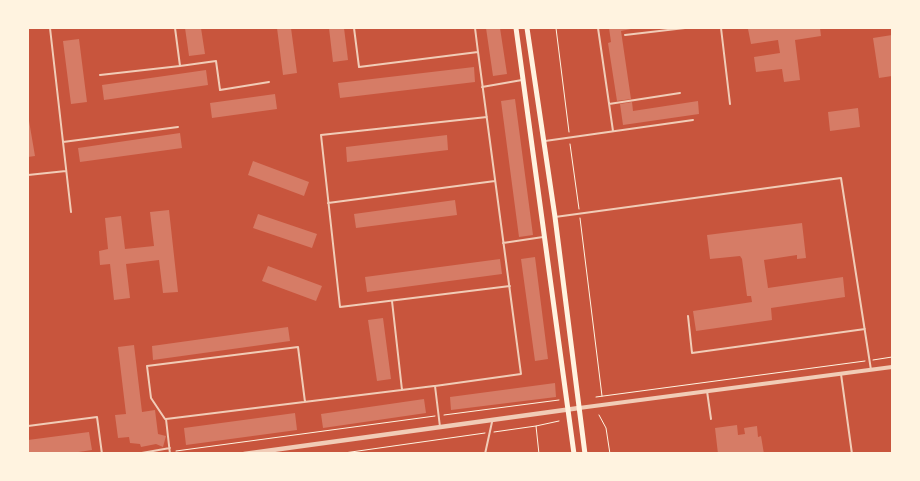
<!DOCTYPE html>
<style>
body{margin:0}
#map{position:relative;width:920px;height:481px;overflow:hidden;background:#c8553d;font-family:Rubik,sans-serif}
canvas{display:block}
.frame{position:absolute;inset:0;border:29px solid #fff3e0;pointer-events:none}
</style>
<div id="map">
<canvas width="920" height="481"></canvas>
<div class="frame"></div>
</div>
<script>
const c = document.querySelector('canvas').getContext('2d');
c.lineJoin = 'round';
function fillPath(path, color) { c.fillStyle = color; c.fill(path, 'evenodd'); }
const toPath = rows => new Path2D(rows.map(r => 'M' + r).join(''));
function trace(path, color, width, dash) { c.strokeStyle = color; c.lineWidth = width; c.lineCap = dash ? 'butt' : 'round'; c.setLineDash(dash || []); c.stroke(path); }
const building = toPath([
 [185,28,201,28,205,54,189,56],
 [277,28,291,28,297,73,283,75],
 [329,28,344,28,348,60,333,62],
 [486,28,500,28,507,74,493,76],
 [609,28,636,28,621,31,631,99,617,101,608,43,611,42],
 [756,28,820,28,821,36,795,40,800,80,784,82,782,69,756,72,754,57,780,53,778,40,751,44,748,29],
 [892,35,892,76,879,78,873,38],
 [79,39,87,102,71,104,63,41],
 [474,67,475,82,340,98,338,83],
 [206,70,208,85,104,100,102,85],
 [275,94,277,109,212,118,210,103],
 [515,99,533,235,519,237,501,101],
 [698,101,699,114,623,125,620,104,632,102,633,111],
 [858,108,860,127,830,131,828,112],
 [28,115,35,156,28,157],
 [180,133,182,148,80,162,78,148],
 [447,135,448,150,347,162,346,147],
 [253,161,309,182,304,196,248,175],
 [455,200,457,215,356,228,354,214],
 [169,210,178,292,163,293,159,260,126,264,130,298,114,300,110,264,100,265,99,251,108,249,105,218,121,216,125,249,154,246,150,212],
 [258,214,317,234,312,248,253,228],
 [802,223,806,258,797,259,797,255,764,260,768,288,843,277,845,297,771,308,772,320,696,331,693,311,752,302,751,296,747,296,742,259,740,256,710,259,707,235],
 [535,257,548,359,535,361,521,259],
 [500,259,502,274,367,292,365,277],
 [268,266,322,286,316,301,262,281],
 [383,318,391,379,377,381,368,320],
 [288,327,290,341,153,360,152,346],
 [134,345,142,412,155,410,158,434,166,436,163,447,156,444,141,447,140,444,130,443,129,437,118,438,115,415,126,414,118,347],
 [555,383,556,397,451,410,450,397],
 [424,399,426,413,323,428,321,414],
 [295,413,297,430,186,445,184,428],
 [737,425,738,435,745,434,744,428,757,426,758,437,761,436,764,454,718,454,715,428],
 [89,432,92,450,65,454,28,454,28,440]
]);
const path = toPath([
 [556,28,569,132],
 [570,144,579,209],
 [580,218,602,396],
 [873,360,892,357],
 [596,397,865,361],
 [444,415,559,400],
 [599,415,606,428,610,454],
 [494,432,536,426],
 [176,451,435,416],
 [337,454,485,433],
 [539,454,536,426,559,421]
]);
const service = toPath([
 [50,28,63,142,178,127],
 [354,28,359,67,478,52,475,28],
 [598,28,613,131],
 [721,28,730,104],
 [625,35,685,28],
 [180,66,216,61,220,90,269,82],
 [100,75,180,66,175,28],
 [482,87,522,80],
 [609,104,680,93],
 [487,117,321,135,340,307,510,286],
 [545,141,693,120],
 [63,142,71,212],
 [28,175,66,171],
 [328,203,495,181],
 [555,217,841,178,871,370],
 [503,243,543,237],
 [392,301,402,390],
 [688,316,692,353,865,329],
 [841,374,852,454],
 [707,391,711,419],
 [165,419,151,398,147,366,298,347,305,402],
 [28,426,97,417,102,454],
 [440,427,435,386,521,374,478,52],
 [136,454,170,448],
 [170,454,166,419,434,386],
 [485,454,492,422]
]);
const minor = toPath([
 [579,408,892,367]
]);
const tertiary = toPath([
 [244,454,579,408]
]);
const secondary = toPath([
 [516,28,574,454],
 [527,28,555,217,585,454]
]);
fillPath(building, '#d67c66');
trace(path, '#fff3e0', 1);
trace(service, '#f1ccb7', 2);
trace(minor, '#f1ccb7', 4);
trace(tertiary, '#f1ccb7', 4.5);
trace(secondary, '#fff3e0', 5);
</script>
